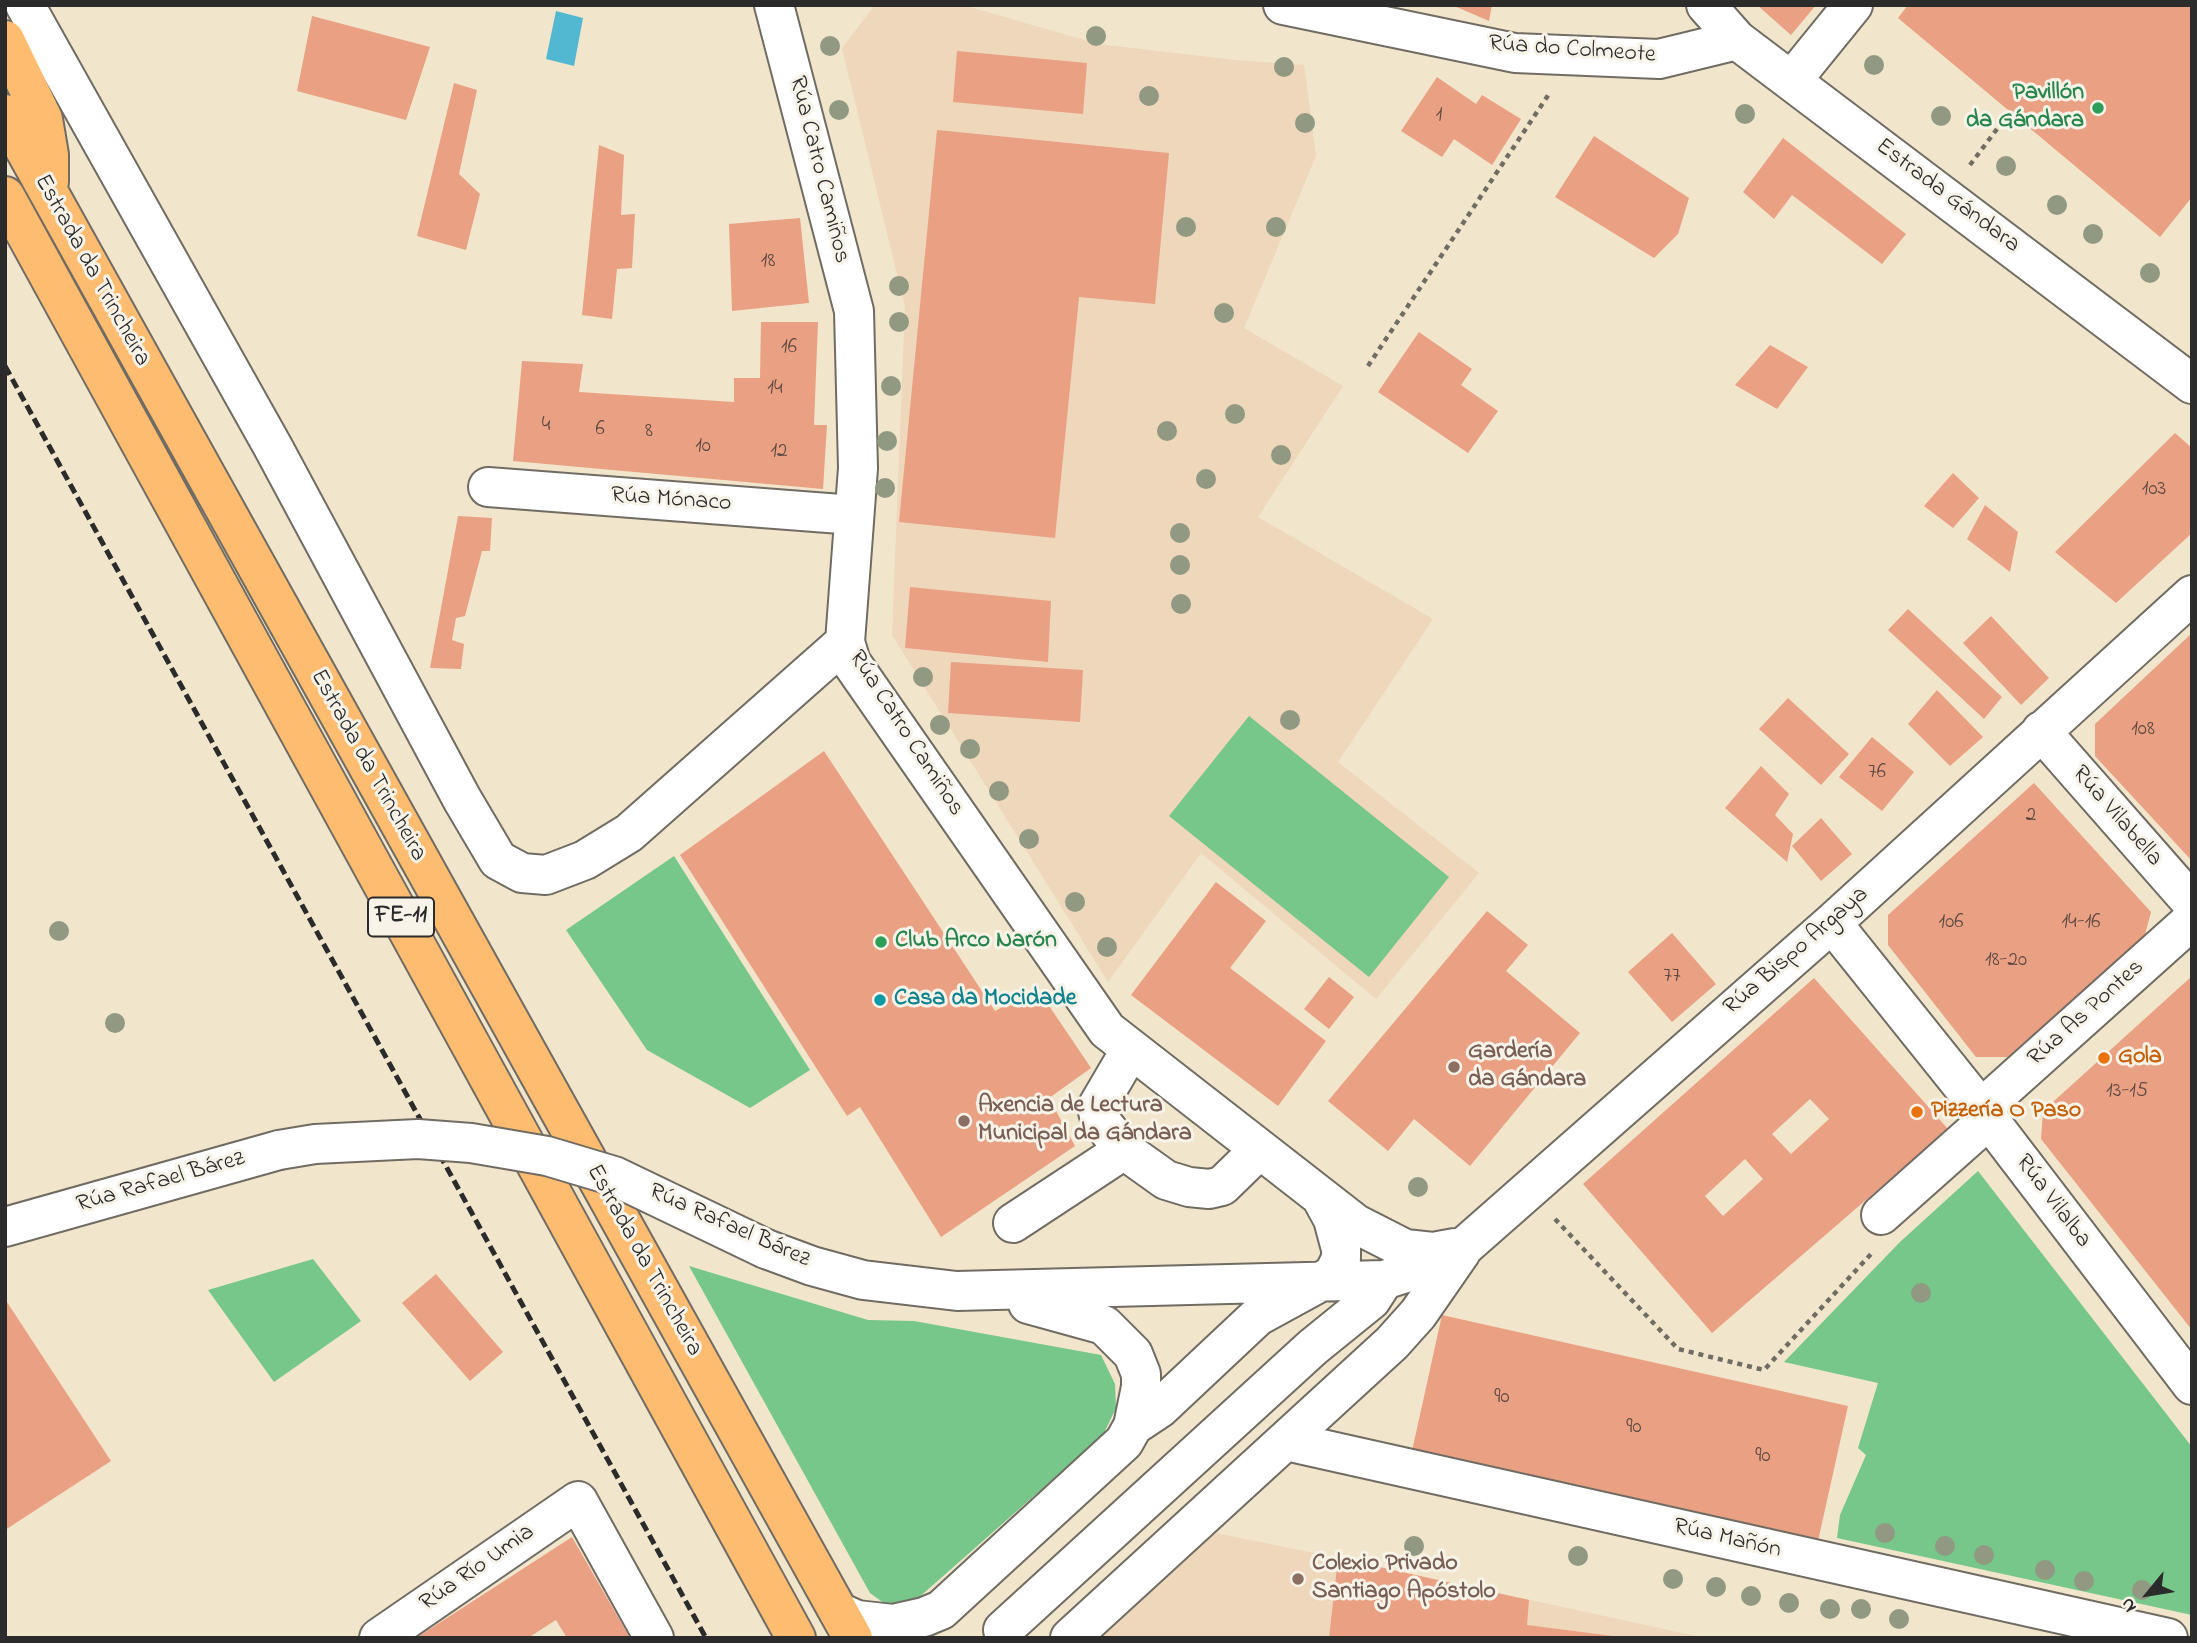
<!DOCTYPE html>
<meta charset="utf-8">
<style>
body{margin:0}
#map{position:relative;width:2197px;height:1643px;overflow:hidden;background:#f1e5cb;font-family:"Indie Flower",sans-serif}
canvas{display:block}
.frame{position:absolute;inset:0;border:7px solid #2b2b2b;pointer-events:none}
.north{position:absolute;left:2113px;top:1559px;width:70px;height:70px;-webkit-text-stroke:5px #f7f3e8;paint-order:stroke;rotate:240deg;font-size:19px;font-weight:700;line-height:28px;text-align:center;color:#2b2b2b}
.north::after{content:'';display:block;margin:auto;width:24px;height:32px;background:#2b2b2b;clip-path:polygon(50% 0,100% 100%,50% 72%,0 100%)}
</style>
<div id="map">
<canvas width="2197" height="1643"></canvas>
<div class="frame"></div>
<div class="north">N</div>
</div>
<script>
const c = document.querySelector('canvas').getContext('2d');
c.lineJoin = 'round';
function fillPath(path, color) { c.fillStyle = color; c.fill(path, 'evenodd'); }
const toPath = rows => new Path2D(rows.map(r => 'M' + r).join(''));
function trace(path, color, width, dash) { c.strokeStyle = color; c.lineWidth = width; c.lineCap = dash ? 'butt' : 'round'; c.setLineDash(dash || []); c.stroke(path); }
function write(font, color, halo, rows, align = 'center') {
  c.font = font + ' "Indie Flower",sans-serif'; c.lineWidth = 6; c.setLineDash([]); c.textBaseline = 'middle'; c.strokeStyle = halo; c.fillStyle = color; for (const [text, x, y, turn = 0] of rows) {
    c.save(); c.translate(x, y); c.rotate((+turn || 0) * Math.PI / 180); c.textAlign = isNaN(turn) ? turn : align; if (halo) c.strokeText(text, 0, 0); c.fillText(text, 0, 0); c.restore();
  }
}
const built = toPath([
 [875,5,963,5,1098,44,1235,60,1304,65,1316,156,1244,328,1343,386,1258,517,1433,619,1338,762,1479,873,1376,999,1201,853,1108,982,892,635,905,307,842,48],
 [1216,1533,1338,1558,1705,1638,1092,1638]
]);
const green = toPath([
 [1249,716,1449,877,1369,977,1169,816],
 [674,856,810,1070,750,1108,647,1050,566,930],
 [1978,1171,2192,1447,2192,1615,1837,1538,1840,1515,1866,1455,1858,1448,1878,1383,1784,1362,1900,1242],
 [313,1259,361,1321,274,1382,208,1290],
 [689,1266,868,1320,914,1321,1101,1355,1115,1384,1116,1408,1103,1435,916,1600,888,1606,870,1593]
]);
const water = toPath([
 [556,11,583,18,574,66,546,59]
]);
const building = toPath([
 [1452,5,1492,5,1489,21],
 [1757,5,1816,5,1791,35],
 [1908,5,2192,5,2192,197,2160,237,1898,18],
 [312,16,430,47,406,120,297,91],
 [957,51,1087,63,1083,114,953,102],
 [1437,77,1476,104,1482,95,1521,119,1492,165,1454,139,1442,157,1401,131],
 [454,83,477,90,459,174,480,194,466,250,417,236],
 [937,130,1169,153,1155,304,1079,297,1055,538,899,522],
 [1594,136,1689,198,1678,234,1654,258,1555,197],
 [1783,138,1906,234,1882,264,1792,195,1774,219,1743,192],
 [599,145,624,155,621,215,635,214,632,268,617,269,612,319,582,315],
 [800,218,809,303,732,311,729,224],
 [761,322,818,322,814,425,827,425,823,489,513,461,522,361,583,364,579,392,734,402,734,378,760,378],
 [1419,332,1472,369,1461,385,1498,411,1468,453,1378,392],
 [1770,345,1808,367,1777,409,1735,385],
 [2175,433,2192,448,2192,533,2116,603,2055,552],
 [1953,473,1979,498,1953,528,1924,506],
 [1985,505,2018,532,2010,572,1967,539],
 [458,516,492,518,490,551,482,551,465,616,456,618,452,640,464,644,461,669,430,668],
 [910,587,1051,601,1048,662,905,648],
 [1908,609,2002,697,1984,719,1888,630],
 [1991,616,2049,678,2021,705,1963,643],
 [2192,633,2190,763,2192,861,2095,756,2095,724],
 [951,662,1083,670,1080,722,948,713],
 [1937,690,1983,737,1950,766,1908,724],
 [1788,698,1849,754,1821,785,1759,729],
 [1872,737,1914,772,1882,811,1839,777],
 [824,751,995,1011,1037,988,1091,1068,1049,1098,1075,1146,941,1237,860,1107,847,1116,680,855],
 [1761,766,1789,794,1775,815,1793,834,1787,862,1725,808],
 [2034,783,2151,912,2144,938,2009,1057,1976,1057,1888,945,1888,915],
 [1821,818,1852,854,1821,881,1792,846],
 [1216,882,1266,921,1230,968,1326,1041,1278,1106,1131,995],
 [1487,911,1528,945,1506,971,1580,1033,1470,1166,1414,1119,1388,1151,1328,1101],
 [1672,933,1716,984,1672,1022,1628,972],
 [2192,976,2192,1330,2041,1139,2043,1111],
 [1329,977,1354,997,1329,1029,1304,1009],
 [1814,978,1948,1129,1712,1333,1583,1184],
 [1810,1099,1829,1119,1791,1154,1772,1134],
 [1745,1159,1763,1179,1723,1216,1705,1196],
 [436,1274,503,1352,470,1381,402,1303],
 [5,1299,111,1461,5,1530],
 [1442,1315,1848,1406,1818,1541,1412,1451],
 [572,1537,630,1638,567,1638,556,1620,528,1638,416,1638],
 [1338,1558,1529,1600,1527,1625,1628,1638,1329,1638]
]);
const path = toPath([
 [1970,165,1997,129],
 [1368,366,1549,94],
 [1555,1219,1678,1349,1764,1370,1871,1254]
]);
const minor = toPath([
 [25,5,273,447,462,799,498,860,522,873,546,875,585,860,629,833,845,642],
 [774,5,854,311,858,468,845,642,851,662,1107,1030,1356,1224,1405,1249,1433,1252,1455,1248],
 [1283,5,1515,53,1659,59,1737,40],
 [1706,5,1737,40,2192,384],
 [1793,79,1853,5],
 [488,487,854,515],
 [2041,731,2192,903],
 [1832,923,1981,1109,2192,1385],
 [1131,1049,1097,1107,1100,1120,1124,1150,1166,1180,1189,1187,1209,1189,1222,1186,1259,1150],
 [1981,1109,2192,920],
 [1881,1215,1989,1119],
 [1013,1223,1124,1150],
 [5,1227,279,1150],
 [766,1249,812,1266,863,1280,957,1291,1384,1280,1437,1263,1465,1246,1832,923,2192,595],
 [1133,1426,1160,1408,1258,1316,1333,1275,1341,1259,1341,1249,1333,1219,1322,1199],
 [1286,1441,2168,1638],
 [839,1612,857,1620,893,1624,924,1617,941,1610,1124,1442,1133,1426,1141,1387,1141,1374,1133,1354,1104,1325,1028,1304],
 [1003,1630,1313,1347,1371,1300,1384,1280],
 [379,1638,578,1501,654,1638],
 [1070,1638,1392,1343,1418,1314,1461,1252]
]);
const highway = toPath([
 [5,40,43,119,49,155,49,182],
 [5,114,853,1638],
 [5,196,796,1638]
]);
const rail = toPath([
 [5,366,706,1638]
]);
const minorBridge = toPath([
 [279,1150,315,1144,418,1139,471,1143,547,1156,614,1176,766,1249]
]);
const trees = [
 [1096,36],
 [830,46],
 [1874,65],
 [1284,67],
 [1149,96],
 [839,110],
 [1745,114],
 [1941,116],
 [1305,123],
 [2006,166],
 [2057,205],
 [1186,227],
 [1276,227],
 [2093,234],
 [2150,273],
 [899,286],
 [1224,313],
 [899,322],
 [891,386],
 [1235,414],
 [1167,431],
 [887,441],
 [1281,455],
 [1206,479],
 [885,488],
 [1180,533],
 [1180,565],
 [1181,604],
 [923,677],
 [1290,720],
 [940,725],
 [970,749],
 [999,791],
 [1029,839],
 [1075,902],
 [59,931],
 [1107,947],
 [115,1023],
 [1418,1187],
 [1921,1293],
 [1885,1533],
 [1414,1546],
 [1945,1546],
 [1984,1555],
 [1578,1556],
 [2045,1570],
 [1673,1579],
 [2084,1581],
 [1716,1587],
 [2142,1590],
 [1751,1596],
 [1789,1603],
 [1830,1609],
 [1861,1609],
 [1899,1619]
];
const markers = [
 [2098,108,7,"#2e9e5b"],
 [881,942,7,"#2e9e5b"],
 [880,1000,7,"#0f9aa8"],
 [2104,1058,7,"#e8710a"],
 [1454,1067,7,"#8d6e63"],
 [1917,1112,7,"#e8710a"],
 [964,1121,7,"#8d6e63"],
 [1298,1579,7,"#8d6e63"]
];
const numberNames = [
 ["1",1439,117],
 ["18",768,263],
 ["16",789,349],
 ["14",775,390],
 ["4",546,427],
 ["6",600,431],
 ["8",649,433],
 ["10",703,448],
 ["12",779,453],
 ["103",2154,491],
 ["108",2143,731],
 ["76",1877,774],
 ["2",2031,817],
 ["106",1951,924],
 ["14-16",2081,924],
 ["18-20",2006,962],
 ["77",1672,978],
 ["13-15",2127,1093],
 ["90",1502,1399],
 ["90",1634,1429],
 ["90",1763,1458]
];
const shields = [
 [401,917,66]
];
const shieldNames = [
 ["FE-11",401,917]
];
const streetNames = [
 ["Rúa do Colmeote",1572,51,4],
 ["Rúa Catro Camiños",818,170,76],
 ["Estrada Gándara",1947,197,37],
 ["Estrada da Trincheira",91,271,61],
 ["Rúa Mónaco",671,501,4],
 ["Rúa Catro Camiños",905,734,57],
 ["Estrada da Trincheira",367,766,61],
 ["Rúa Vilabella",2116,817,49],
 ["Rúa Bispo Argaya",1797,952,-41],
 ["Rúa As Pontes",2087,1014,-42],
 ["Rúa Rafael Bárez",161,1183,-16],
 ["Rúa Vilalba",2052,1202,53],
 ["Rúa Rafael Bárez",729,1227,24],
 ["Estrada da Trincheira",643,1261,61],
 ["Rúa Mañón",1727,1540,13],
 ["Rúa Río Umia",478,1569,-35]
];
const leisureNames = [
 ["Pavillón",2084,94],
 ["da Gándara",2084,122],
 ["Club Arco Narón",895,942,"left"]
];
const cultureNames = [
 ["Casa da Mocidade",894,1000]
];
const educationNames = [
 ["Gardería",1468,1053],
 ["da Gándara",1468,1081],
 ["Axencia de Lectura",978,1107],
 ["Municipal da Gándara",978,1135],
 ["Colexio Privado",1312,1565],
 ["Santiago Apóstolo",1312,1593]
];
const foodNames = [
 ["Gola",2118,1058],
 ["Pizzería O Paso",1931,1112]
];
fillPath(built, '#eed7bb');
fillPath(green, '#76c789');
fillPath(water, '#52b8d1');
fillPath(building, '#eaa083');
trace(minor, '#706c63', 42);
trace(highway, '#706c63', 42);
trace(path, '#706c63', 4.5, [5, 5]);
trace(minor, '#fff', 38);
trace(highway, '#febc70', 38);
trace(rail, '#2b2b2b', 5, [10, 5]);
trace(minorBridge, '#706c63', 42, []);
trace(minorBridge, '#fff', 38);
c.fillStyle = '#919982';
for (const [x, y] of trees) { c.beginPath(); c.arc(x, y, 10, 0, 2 * Math.PI); c.fill(); }
for (const [x, y, r, color] of markers) { const dot = new Path2D(); dot.arc(x, y, r, 0, 2 * Math.PI); c.fillStyle = color; c.fill(dot); trace(dot, '#f7f3e8', 2.5); }
write('21px', '#5b4841', null, numberNames);
for (const [x, y, w] of shields) { const box = new Path2D(); box.roundRect(x - w / 2, y - 19.5, w, 39, 5); c.fillStyle = '#f7f3e8'; c.fill(box); trace(box, '#2b2b2b', 2); }
write('bold 23px', '#2b2b2b', null, shieldNames);
write('24px', '#2b2b2b', '#f7f3e8', streetNames);
write('bold 24px', '#27864d', '#f7f3e8', leisureNames, 'right');
write('bold 24px', '#0d838f', '#f7f3e8', cultureNames, 'left');
write('bold 24px', '#785e54', '#f7f3e8', educationNames, 'left');
write('bold 24px', '#c56008', '#f7f3e8', foodNames, 'left');
</script>
